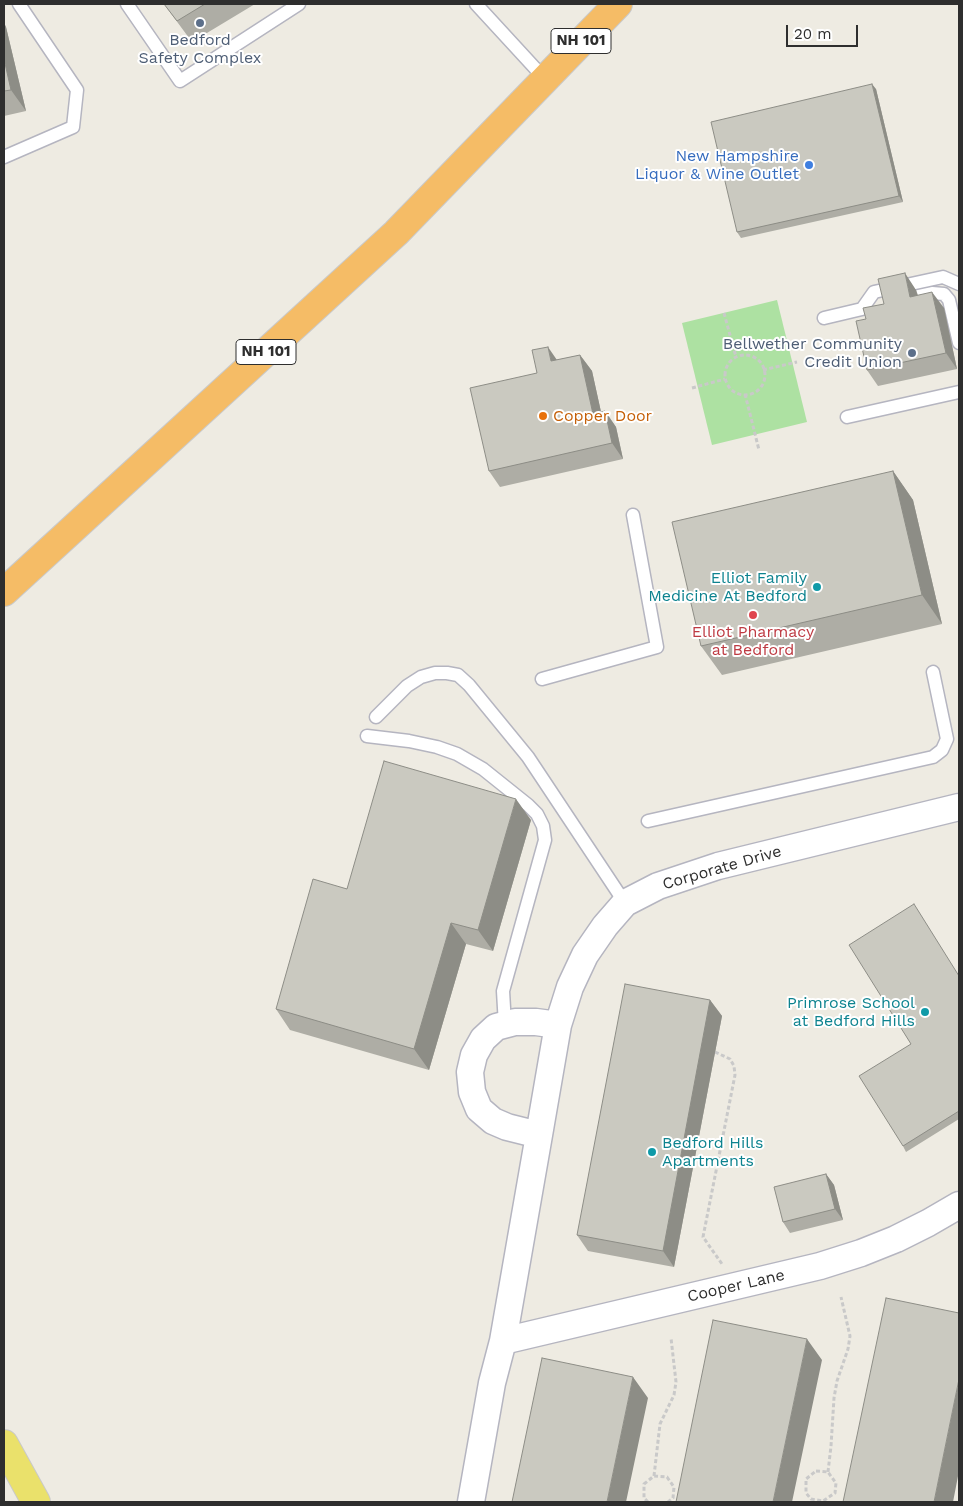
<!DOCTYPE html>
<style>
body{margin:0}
#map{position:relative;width:963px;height:1506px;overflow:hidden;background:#eeebe2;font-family:"Work Sans",sans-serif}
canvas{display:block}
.frame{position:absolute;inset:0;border:5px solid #2e2e2e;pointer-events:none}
.scale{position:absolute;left:786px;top:25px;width:72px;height:22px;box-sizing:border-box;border:2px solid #2e2e2e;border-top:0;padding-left:6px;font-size:15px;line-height:18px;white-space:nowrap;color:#2e2e2e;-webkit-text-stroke:4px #fff;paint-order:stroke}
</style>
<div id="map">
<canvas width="963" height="1506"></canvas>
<div class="frame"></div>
<div class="scale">20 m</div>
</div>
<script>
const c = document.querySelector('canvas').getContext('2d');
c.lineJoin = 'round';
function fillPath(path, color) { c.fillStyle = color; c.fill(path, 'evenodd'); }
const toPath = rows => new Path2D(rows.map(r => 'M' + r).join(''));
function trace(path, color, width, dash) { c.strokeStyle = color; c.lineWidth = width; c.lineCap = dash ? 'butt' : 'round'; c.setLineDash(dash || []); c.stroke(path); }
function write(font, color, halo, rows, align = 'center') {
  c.font = font + ' "Work Sans",sans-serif'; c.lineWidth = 4; c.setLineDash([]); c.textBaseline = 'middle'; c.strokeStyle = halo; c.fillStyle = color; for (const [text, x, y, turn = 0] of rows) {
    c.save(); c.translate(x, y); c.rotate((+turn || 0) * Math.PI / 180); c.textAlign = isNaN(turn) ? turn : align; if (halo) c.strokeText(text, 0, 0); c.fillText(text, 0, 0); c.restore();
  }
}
const green = toPath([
 [777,300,807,422,712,445,682,323]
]);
const path = toPath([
 [724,313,736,357],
 '725 375a20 20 0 1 1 40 0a20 20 0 1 1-40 0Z',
 [763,370,797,362],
 [692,388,725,379],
 [745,394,759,450],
 [715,1052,730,1059,734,1066,735,1075,703,1237,722,1264],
 [816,1471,828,1472,836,1483,835,1493,823,1501,811,1499,806,1493,806,1479,816,1471],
 [828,1472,831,1446,834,1398,837,1381,848,1349,850,1336,841,1297],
 [654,1476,660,1424,674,1395,676,1382,671,1338],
 [648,1502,644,1498,644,1484,654,1476,667,1477,674,1487,673,1498,668,1502]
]);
const lane = toPath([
 [127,4,180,81,299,4],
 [476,4,545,79],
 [4,157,73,127,77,90,19,4],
 [918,296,932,293,944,294,949,300,959,343],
 [824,318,862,309,874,292,943,277,959,284],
 [847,417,959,392],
 [542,679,657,647,633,515],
 [376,717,407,686,421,677,435,673,447,673,458,675,469,685,528,757,625,903],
 [367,736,409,741,437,747,457,754,483,769,528,805,537,814,543,826,545,840,503,991,505,1025],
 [648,821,933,757,942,750,947,739,933,672]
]);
const street = toPath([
 [558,1025,536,1022,515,1022,496,1027,483,1039,474,1055,470,1072,472,1092,479,1109,493,1121,507,1127,539,1135,558,1025,570,987,585,955,605,926,625,903,658,886,718,866,959,807],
 [539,1135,503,1341,820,1266,861,1253,896,1239,928,1223,959,1205],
 [471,1502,492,1383,503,1341]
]);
const primary = toPath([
 [4,1444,36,1502]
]);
const highway = toPath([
 [4,592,396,233,618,4]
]);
const wall = toPath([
 [164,4,255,4,192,42],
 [4,23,6,27,26,111,4,116],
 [876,89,903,202,741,238,737,232],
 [916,290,918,295,944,308,957,369,878,386,867,370,866,319,884,304],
 [580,355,592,371,601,412,605,411,616,427,623,459,500,487,489,471,537,373,557,360],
 [893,471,913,500,942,624,722,675,701,646],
 [531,820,493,951,466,944,429,1070,290,1030,276,1009,347,889],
 [959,975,959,1119,906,1152,903,1146,911,1044],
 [710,1000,722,1016,674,1267,588,1251,577,1235],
 [826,1174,834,1185,843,1220,790,1233,783,1222]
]);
const shadedWall = toPath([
 [4,23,6,27,26,111,11,90,4,59],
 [872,84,876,89,903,202,899,196],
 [905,273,916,290,922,313,910,297],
 [932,292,944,308,957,369,946,353],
 [548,347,559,363,551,361],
 [580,355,592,371,605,430,593,414],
 [605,411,616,427,623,459,612,443],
 [893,471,913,500,942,624,922,595],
 [516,799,531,820,493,951,478,930],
 [451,923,466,944,429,1070,414,1049],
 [710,1000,722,1016,674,1267,663,1251],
 [826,1174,834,1185,843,1220,835,1209],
 [807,1339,822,1360,792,1502,773,1502],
 [633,1377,648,1398,626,1502,607,1502],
 [959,1379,959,1471,953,1502,934,1502]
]);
const building = toPath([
 [164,4,205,4,177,21,164,4],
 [4,59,11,90,4,91,4,59],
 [872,84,899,196,737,232,711,122,872,84],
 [905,273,910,297,932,292,946,353,867,370,856,321,866,319,863,308,884,304,878,279,905,273],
 [548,347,551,361,580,355,593,414,605,411,612,443,489,471,470,388,537,373,532,350,548,347],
 [893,471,922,595,701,646,672,522,893,471],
 [384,761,516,799,478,930,451,923,414,1049,276,1009,313,879,347,889,384,761],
 [914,904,959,976,959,1111,903,1146,859,1076,911,1044,849,945,914,904],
 [625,984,710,1000,663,1251,577,1235,625,984],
 [826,1174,835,1209,783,1222,774,1187,826,1174],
 [886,1298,959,1313,959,1379,934,1502,843,1502,886,1298],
 [713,1320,807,1339,773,1502,676,1502,713,1320],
 [542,1358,633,1377,607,1502,512,1502,542,1358]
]);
const markers = [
 [200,23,5,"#5c6f8a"],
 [809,165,5,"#3f7fe0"],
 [912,353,5,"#5c6f8a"],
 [543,416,5,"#e8710a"],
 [817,587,5,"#0f9aa8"],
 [753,615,5,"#e0444e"],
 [925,1012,5,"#0f9aa8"],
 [652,1152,5,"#0f9aa8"]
];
const shields = [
 [581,41,60],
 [266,352,60]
];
const shieldNames = [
 ["NH 101",581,41],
 ["NH 101",266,352]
];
const serviceNames = [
 ["Bedford",200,40],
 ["Safety Complex",200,58],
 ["Bellwether Community",902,344,"right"],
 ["Credit Union",902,362,"right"]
];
const shopNames = [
 ["New Hampshire",799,156],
 ["Liquor & Wine Outlet",799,174]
];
const foodNames = [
 ["Copper Door",553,416]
];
const cultureNames = [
 ["Elliot Family",807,578],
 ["Medicine At Bedford",807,596],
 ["Primrose School",915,1003],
 ["at Bedford Hills",915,1021],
 ["Bedford Hills",662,1143,"left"],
 ["Apartments",662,1161,"left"]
];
const healthNames = [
 ["Elliot Pharmacy",753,632],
 ["at Bedford",753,650]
];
const streetNames = [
 ["Corporate Drive",722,868,-16],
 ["Cooper Lane",736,1286,-13]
];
fillPath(green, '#ade1a2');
trace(lane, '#b5b5c0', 15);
trace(street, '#b5b5c0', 29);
trace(primary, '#c9c9c9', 30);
trace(highway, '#c9c9c9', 30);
trace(path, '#c9c9c9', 3, [4, 2.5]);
trace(lane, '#fff', 12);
trace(street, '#fff', 26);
trace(primary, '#eae16b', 28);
trace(highway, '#f5bc66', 28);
fillPath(wall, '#aeada5');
fillPath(shadedWall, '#8d8d86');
fillPath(building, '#cac9c0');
trace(building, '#8d8d86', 1);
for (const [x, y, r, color] of markers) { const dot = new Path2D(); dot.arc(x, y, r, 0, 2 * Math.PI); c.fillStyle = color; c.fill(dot); trace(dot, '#fff', 2); }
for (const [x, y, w] of shields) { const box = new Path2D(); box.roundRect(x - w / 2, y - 12.5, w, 25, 4); c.fillStyle = '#fff'; c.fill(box); trace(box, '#2e2e2e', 1); }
write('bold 15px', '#2e2e2e', null, shieldNames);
write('16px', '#4e5e75', '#fff', serviceNames);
write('16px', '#366cbe', '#fff', shopNames, 'right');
write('16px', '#c56008', '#fff', foodNames, 'left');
write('16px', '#0d838f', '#fff', cultureNames, 'right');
write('16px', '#be3a42', '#fff', healthNames);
write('16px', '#2e2e2e', '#fff', streetNames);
</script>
